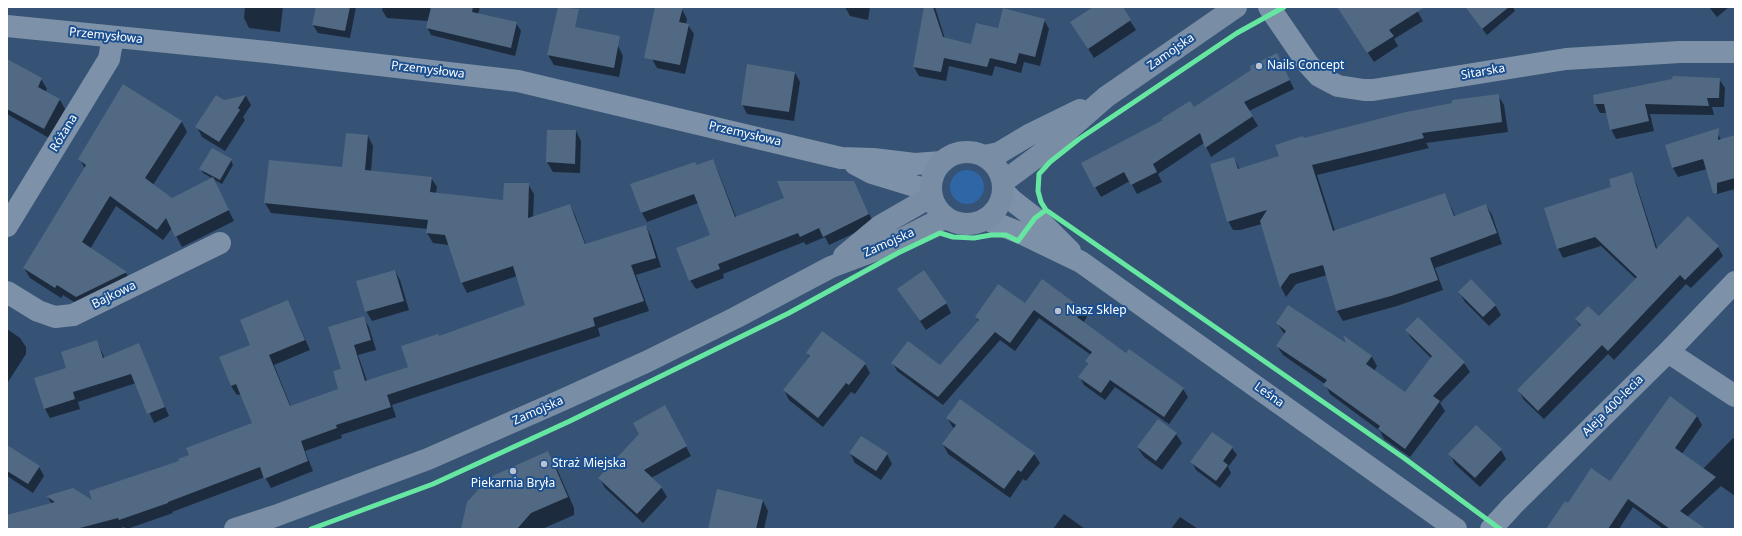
<!DOCTYPE html>
<meta charset="utf-8">
<style>
body{margin:0}
#map{position:relative;width:1742px;height:536px;overflow:hidden;background:#365274;font-family:"Noto Sans",sans-serif}
canvas{display:block}
.frame{position:absolute;inset:0;border:8px solid #fff;pointer-events:none}
</style>
<div id="map">
<canvas width="1742" height="536"></canvas>
<div class="frame"></div>
</div>
<script>
const c = document.querySelector('canvas').getContext('2d');
c.lineJoin = 'round';
function fillPath(path, color) { c.fillStyle = color; c.fill(path, 'evenodd'); }
const toPath = rows => new Path2D(rows.map(r => 'M' + r).join(''));
function trace(path, color, width, dash) { c.strokeStyle = color; c.lineWidth = width; c.lineCap = dash ? 'butt' : 'round'; c.setLineDash(dash || []); c.stroke(path); }
function write(font, color, halo, rows, align = 'center') {
  c.font = font + ' "Noto Sans",sans-serif'; c.lineWidth = 4; c.setLineDash([]); c.textBaseline = 'middle'; c.strokeStyle = halo; c.fillStyle = color; for (const [text, x, y, turn = 0] of rows) {
    c.save(); c.translate(x, y); c.rotate((+turn || 0) * Math.PI / 180); c.textAlign = isNaN(turn) ? turn : align; if (halo) c.strokeText(text, 0, 0); c.fillText(text, 0, 0); c.restore();
  }
}
const green = toPath([
 '950 187a17 17 0 1 1 34 0a17 17 0 1 1-34 0Z'
]);
const shadow = toPath([
 [245,7,283,7,280,32,249,28,244,18],
 [317,7,356,7,350,38,318,33,313,25],
 [383,7,480,7,478,14,516,23,521,31,515,56,431,35,427,27,429,21,387,18,382,10],
 [656,7,670,7,682,9,687,19,686,24,688,25,694,34,685,74,657,68,652,59],
 [845,7,870,7,868,20,850,16],
 [925,7,935,7,945,39,972,45,998,29,1044,20,1049,29,1040,66,1024,62,1021,73,995,66,992,76,949,66,946,81,919,76,914,67],
 [1095,7,1121,7,1136,30,1094,58,1077,31],
 [1346,7,1415,7,1423,21,1394,39,1398,46,1374,62,1346,20],
 [1465,7,1513,7,1515,11,1487,35],
 [1709,7,1729,7,1717,17],
 [618,46,623,56,619,77,554,65,548,55],
 [1282,64,1294,89,1249,111,1258,126,1211,157,1204,143,1158,174,1162,182,1137,194,1130,181,1101,197,1082,164],
 [7,68,41,79,47,89,45,92,60,100,65,109,49,138,7,114],
 [795,73,800,82,794,121,747,114,742,104],
 [1719,79,1725,88,1724,107,1712,107,1714,115,1650,114,1654,131,1616,139,1611,129,1607,113,1600,113,1595,103],
 [1498,95,1504,105,1508,132,1426,143,1429,148,1317,175,1335,231,1445,194,1455,216,1486,205,1492,215,1502,244,1435,268,1443,290,1397,306,1343,321,1337,311,1327,275,1296,284,1286,297,1281,287,1262,224,1240,230,1233,230,1227,219,1234,158,1240,170,1280,156,1304,139],
 [246,96,251,105,243,117,245,120,225,151,202,137,197,127,224,101],
 [182,122,187,132,153,185,172,199,218,189,234,221,182,247,172,228,163,240,116,206,90,249,126,273,132,283,82,307,63,295,61,298,30,278,24,268,85,169,80,159],
 [1716,130,1721,140,1735,141,1735,189,1717,194,1712,185,1707,169,1678,177,1673,168],
 [548,131,576,131,581,141,580,173,553,172,547,162],
 [368,136,373,146,371,171,431,178,437,187,436,193,504,201,528,184,534,194,533,217,570,205,575,215,586,245,646,226,651,236,661,267,636,275,649,311,598,328,600,336,392,405,396,417,341,435,342,438,305,451,313,471,271,488,265,477,172,512,173,513,127,529,124,527,117,529,7,529,7,516,52,504,47,496,93,502,180,461,253,424,241,394,237,395,231,386,252,346,288,301,310,350,274,365,291,407,340,389,342,369,363,317,369,327,376,350,358,355,367,381,409,367,439,337,527,306,517,276,467,293,462,283,449,245,433,243,427,233,428,229,271,213,265,203,343,169],
 [231,160,233,165,222,184,203,173,201,169],
 [712,160,717,169,736,217,854,182,874,224,829,245,825,237,806,245,804,242,723,274,724,278,696,289,690,280,711,235,698,203,647,222,642,213,632,184,697,166],
 [1631,174,1636,183,1657,248,1718,247,1723,256,1691,288,1686,284,1614,360,1608,354,1544,419,1524,400,1519,391,1581,327,1576,320,1599,317,1636,279,1601,246,1563,258,1558,248,1612,187],
 [395,271,400,280,409,310,372,321,366,311],
 [898,289,946,303,951,313,926,330],
 [1459,292,1495,305,1501,315,1489,326,1465,302],
 [1025,304,1083,309,1087,317,1083,323,1126,354,1183,389,1188,397,1169,424,1115,387,1105,400,1084,385,1080,377,1088,365,1086,362,1091,355,1039,318,1015,351,1000,340,943,405,897,371,893,363,940,366,979,322,976,317],
 [1418,318,1464,363,1470,372,1440,403,1445,411,1410,457,1384,439,1380,431,1330,394,1325,384,1283,355,1277,346,1285,335,1277,323,1348,346,1345,337,1372,357,1377,366,1374,371,1405,394,1431,358,1412,339,1406,330],
 [7,329,20,338,26,347,26,354,8,382],
 [97,342,105,359,138,344,169,416,154,423,136,383,78,402,80,409,50,418,45,409,67,369],
 [807,353,865,364,870,373,855,394,851,392,823,427,789,400,784,390,810,358],
 [670,416,691,456,651,478,661,487,667,497,643,523,605,488,600,479],
 [1697,416,1702,425,1682,454,1703,469,1733,438,1735,440,1735,496,1721,486,1687,517,1704,529,1663,529,1633,507,1619,529,1547,529,1568,505,1610,482],
 [947,418,1034,454,1040,463,1026,481,1023,479,1010,498,948,454,943,444,954,429],
 [1176,434,1182,443,1162,470,1144,457,1138,448],
 [7,448,39,467,44,476,33,493,7,476],
 [1232,448,1237,455,1228,467,1231,473,1220,488,1196,470,1192,462],
 [1501,450,1506,459,1480,487,1455,464,1450,454],
 [547,453,557,469,574,508,574,515,542,529,462,529],
 [850,453,887,454,892,464,881,480,855,463],
 [763,501,768,511,764,529,709,529],
 [1064,514,1085,529,1053,529],
 [1180,517,1198,529,1171,529]
]);
const building = toPath([
 [316,7,350,7,345,31,312,25],
 [431,7,473,7,472,12,517,22,511,48,426,28],
 [558,7,579,9,575,27,620,36,614,68,547,55],
 [655,7,683,7,679,22,689,24,680,65,644,58],
 [924,7,933,7,943,37,971,44,976,23,998,28,1003,8,1045,19,1035,57,1019,53,1016,64,990,58,987,67,944,58,941,72,913,67],
 [1093,7,1123,7,1131,20,1088,49,1070,22],
 [1337,7,1425,7,1389,30,1394,36,1367,53],
 [1465,7,1509,7,1482,29],
 [1277,53,1290,80,1244,102,1253,116,1205,148,1200,133,1153,164,1157,172,1131,185,1124,172,1094,188,1081,163,1163,120,1161,119,1190,101,1194,107,1251,70,1250,66],
 [7,59,42,78,38,87,60,99,44,129,7,109],
 [747,64,795,72,789,112,741,105],
 [1673,76,1720,78,1719,98,1707,98,1709,106,1645,104,1649,121,1610,130,1604,104,1594,104,1593,95,1672,79],
 [123,84,182,121,145,178,172,198,213,177,229,210,175,237,166,218,157,230,110,196,82,242,127,272,76,297,57,285,55,288,23,268,86,165,78,159],
 [1499,94,1502,122,1422,133,1424,138,1312,165,1333,231,1445,193,1454,216,1486,204,1497,233,1430,258,1438,280,1391,296,1336,311,1323,265,1290,274,1280,288,1260,221,1267,210,1227,222,1210,164,1234,157,1238,169,1279,156,1275,145,1303,136,1304,138,1406,112,1452,103,1452,100],
 [216,95,224,100,246,95,238,108,240,110,219,142,195,127],
 [1719,128,1718,140,1735,135,1735,178,1717,183,1717,193,1713,193,1703,159,1672,168,1665,145],
 [547,130,576,130,575,164,546,162],
 [346,133,368,135,365,170,432,177,430,192,503,200,504,183,529,183,528,218,570,204,585,244,646,225,656,258,631,265,644,301,593,318,595,326,387,395,391,407,336,425,337,428,301,441,308,461,264,479,260,467,168,502,168,503,119,520,118,518,76,529,7,529,7,515,55,502,46,496,73,488,92,500,89,491,179,461,178,459,189,455,186,448,252,423,236,384,231,386,219,357,250,345,240,320,288,300,305,340,269,355,290,406,338,389,333,371,341,369,328,327,364,316,371,340,354,345,365,381,408,367,401,346,438,334,439,336,525,305,513,266,461,283,445,235,426,233,428,220,264,203,269,160,342,167],
 [212,148,232,159,220,180,199,169],
 [713,159,735,217,784,198,777,181,854,181,869,214,823,237,819,228,800,237,798,233,718,264,720,269,689,281,676,248,710,235,694,194,641,213,630,184,695,162,697,165],
 [1632,172,1656,249,1688,216,1719,246,1685,280,1680,275,1608,351,1602,345,1538,411,1517,390,1581,325,1575,319,1588,306,1599,316,1637,277,1595,237,1557,249,1544,208,1611,187,1609,179],
 [395,270,404,301,365,312,356,281],
 [924,270,947,303,920,321,897,289],
 [1042,279,1083,309,1077,317,1126,353,1129,349,1184,388,1164,417,1110,380,1101,393,1078,377,1088,364,1085,361,1092,352,1034,310,1010,343,995,332,938,397,891,363,908,341,940,365,979,320,975,317,998,284,1025,303],
 [1471,279,1496,305,1483,317,1458,292],
 [1288,305,1346,343,1343,335,1372,356,1366,364,1405,392,1432,356,1405,330,1418,317,1465,362,1433,396,1440,401,1405,449,1378,429,1380,426,1323,385,1327,380,1276,346,1286,331,1276,323],
 [822,331,866,363,849,385,846,383,818,418,783,390,810,356,806,353],
 [97,340,103,358,139,343,165,407,147,414,131,374,73,392,75,399,44,409,34,378,66,368,61,352],
 [1670,396,1697,416,1675,448,1716,477,1680,511,1706,529,1670,529,1628,499,1608,529,1546,529,1565,501,1568,503,1591,468,1610,481],
 [960,399,1035,453,1021,472,1018,470,1004,489,942,444,956,425,946,418],
 [665,405,687,446,644,470,662,487,637,514,598,478,639,434,633,423],
 [1158,419,1177,433,1156,461,1137,447],
 [1476,425,1502,449,1475,478,1448,454],
 [1212,432,1233,447,1223,461,1228,465,1216,481,1190,462],
 [861,436,888,453,876,471,849,453],
 [7,445,40,466,28,484,7,471],
 [548,451,568,497,531,513,517,529,461,529,467,502,490,477],
 [717,489,763,500,756,529,708,529]
]);
const street = toPath([
 [1269,7,1308,64,1319,76,1338,86,1364,90,1373,90,1566,59,1680,52,1735,52],
 [7,26,267,52,518,81,841,158,873,159,915,164,942,162],
 [855,164,872,173,931,191],
 [1003,191,1013,201,1044,225,1070,251],
 [985,219,1023,234,1081,262,1456,529],
 [7,226,109,59,113,37],
 [7,292,38,311,55,317,73,315,220,243],
 [1668,352,1735,396],
 [1491,529,1513,505,1668,352,1735,282]
]);
const secondary = toPath([
 '931 188a36 36 0 1 1 72 0a36 36 0 1 1-72 0Z',
 [984,156,999,153,1029,135,1080,110],
 [1003,182,1042,153,1106,97,1236,7],
 [844,256,880,226,932,196],
 [235,529,275,516,428,459,560,401,646,362,735,318,831,267,892,244,935,222,947,218]
]);
const cycleway = toPath([
 [1046,210,1404,458,1500,529],
 [311,529,433,484,570,421,789,313,898,253,940,233,953,237,974,238,991,235,1006,235,1018,241,1035,218,1046,210,1041,202,1038,191,1039,174,1050,162,1079,139,1237,33,1284,7]
]);
const markers = [
 [1259,66,4,"#b9c2ce"],
 [1058,311,4,"#b9c2ce"],
 [544,464,4,"#b9c2ce"],
 [513,471,4,"#b9c2ce"]
];
const streetNames = [
 ["Przemysłowa",106,36,6],
 ["Zamojska",1171,52,-35],
 ["Przemysłowa",428,70,7],
 ["Sitarska",1483,72,-10],
 ["Różana",64,133,-59],
 ["Przemysłowa",745,134,13],
 ["Zamojska",889,243,-24],
 ["Bajkowa",114,295,-26],
 ["Leśna",1269,395,35],
 ["Aleja 400-lecia",1613,406,-45],
 ["Zamojska",538,411,-24]
];
const poiNames = [
 ["Nails Concept",1267,66],
 ["Nasz Sklep",1066,311],
 ["Straż Miejska",552,464],
 ["Piekarnia Bryła",513,484,"center"]
];
fillPath(green, '#2f66a5');
fillPath(shadow, '#0007');
fillPath(building, '#526984');
trace(street, '#7d92a8', 22);
trace(secondary, '#798da4', 22);
trace(cycleway, '#66e7a1', 5);
for (const [x, y, r, color] of markers) { const dot = new Path2D(); dot.arc(x, y, r, 0, 2 * Math.PI); c.fillStyle = color; c.fill(dot); trace(dot, '#1b4f8f', 1.5); }
write('12px', '#fff', '#1b4f8f', streetNames);
write('12px', '#fff', '#1b4f8f', poiNames, 'left');
</script>
